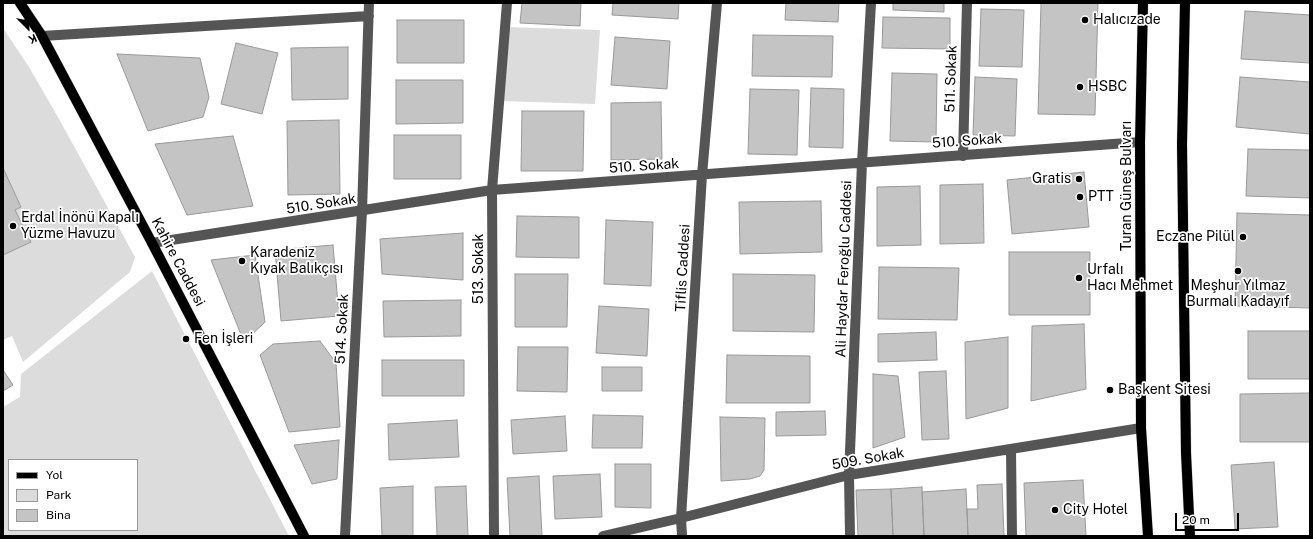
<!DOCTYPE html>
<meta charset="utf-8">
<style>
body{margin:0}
#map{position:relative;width:1313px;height:539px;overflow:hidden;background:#fff;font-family:"Public Sans",sans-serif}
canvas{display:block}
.frame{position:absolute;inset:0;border:4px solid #000;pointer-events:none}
.legend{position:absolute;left:8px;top:459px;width:130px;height:72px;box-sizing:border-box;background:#fff;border:1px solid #999;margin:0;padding:5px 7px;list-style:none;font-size:12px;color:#000}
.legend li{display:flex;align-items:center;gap:8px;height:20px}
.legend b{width:20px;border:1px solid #999}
.north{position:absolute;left:8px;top:8px;width:40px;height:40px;-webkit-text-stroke:3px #fff;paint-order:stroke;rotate:156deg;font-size:11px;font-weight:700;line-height:16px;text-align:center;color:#000}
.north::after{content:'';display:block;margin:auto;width:14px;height:18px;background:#000;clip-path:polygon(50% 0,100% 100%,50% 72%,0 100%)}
.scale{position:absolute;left:1175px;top:513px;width:64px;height:18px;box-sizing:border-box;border:2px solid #000;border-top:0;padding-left:5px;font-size:12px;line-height:14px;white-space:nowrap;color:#000;-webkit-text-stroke:3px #fff;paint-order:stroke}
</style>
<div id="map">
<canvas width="1313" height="539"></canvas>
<div class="frame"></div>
<ul class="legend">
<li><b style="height:5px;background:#000"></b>Yol</li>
<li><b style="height:11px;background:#dcdcdc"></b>Park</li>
<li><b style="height:11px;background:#c4c4c4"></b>Bina</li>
</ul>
<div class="north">K</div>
<div class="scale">20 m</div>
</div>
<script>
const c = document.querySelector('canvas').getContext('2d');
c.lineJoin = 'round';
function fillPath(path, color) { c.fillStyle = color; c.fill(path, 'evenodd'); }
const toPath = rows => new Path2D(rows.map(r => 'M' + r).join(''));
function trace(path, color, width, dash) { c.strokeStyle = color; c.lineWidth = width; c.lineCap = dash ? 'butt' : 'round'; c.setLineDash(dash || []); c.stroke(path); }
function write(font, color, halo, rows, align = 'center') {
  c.font = font + ' "Public Sans",sans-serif'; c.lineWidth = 3.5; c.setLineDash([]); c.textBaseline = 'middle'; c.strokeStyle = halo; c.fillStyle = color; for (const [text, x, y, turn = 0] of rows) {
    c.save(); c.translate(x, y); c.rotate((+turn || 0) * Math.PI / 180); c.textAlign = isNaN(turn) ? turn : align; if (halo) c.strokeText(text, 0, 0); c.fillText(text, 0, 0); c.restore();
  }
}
const green = toPath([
 [505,27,600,30,595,104,499,101],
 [3,28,29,67,59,119,135,257,130,272,23,362,12,336,3,340,3,255,31,242,15,210,21,207,3,168],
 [152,271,289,536,3,536,3,407,20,397,21,374],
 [9,460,137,460,137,530,9,530]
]);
const building = toPath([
 [522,3,581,3,580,26,520,23,522,3],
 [613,3,679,3,678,19,612,15,613,3],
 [786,3,839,3,838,22,785,20,786,3],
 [893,3,944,3,944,12,893,10,893,3],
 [1041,3,1098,3,1095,115,1038,114,1041,3],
 [981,9,1024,10,1022,67,979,66,981,9],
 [1245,11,1310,15,1310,63,1241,59,1245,11],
 [883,17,950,18,950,49,882,48,883,17],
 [397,20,464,20,464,63,397,63,397,20],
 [753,35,833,36,832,77,752,76,753,35],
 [615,37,670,41,667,89,611,85,615,37],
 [236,43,278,53,262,114,221,104,236,43],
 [348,47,348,99,292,100,291,48,348,47],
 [117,54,200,58,209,97,203,117,148,131,117,54],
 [892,73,937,74,936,142,890,141,892,73],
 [975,77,1017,79,1015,136,973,135,975,77],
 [1240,77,1310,82,1310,134,1236,127,1240,77],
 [396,80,463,80,463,123,396,124,396,80],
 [811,88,844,89,843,148,809,147,811,88],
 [750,89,799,90,797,155,748,154,750,89],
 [661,102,662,159,611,160,611,103,661,102],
 [522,111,584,111,583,171,521,171,522,111],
 [339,120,340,194,288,195,287,121,339,120],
 [394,135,461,135,461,179,394,179,394,135],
 [233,136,253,206,187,215,155,144,233,136],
 [1248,149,1310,150,1310,198,1246,196,1248,149],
 [3,168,21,207,15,210,31,242,3,255,3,168],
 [1084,172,1089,227,1012,234,1007,180,1084,172],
 [983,184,984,243,940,244,940,185,983,184],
 [920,186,921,245,877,246,877,187,920,186],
 [821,201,822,252,740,254,739,202,821,201],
 [1237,213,1310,215,1310,308,1235,306,1237,213],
 [517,216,579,217,579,258,516,257,517,216],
 [606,220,653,222,651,286,604,284,606,220],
 [463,233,463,280,382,274,380,239,463,233],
 [333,245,339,316,281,321,275,250,333,245],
 [1009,252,1090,252,1090,315,1009,315,1009,252],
 [255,255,265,322,244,342,211,260,255,255],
 [879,267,959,268,957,320,878,319,879,267],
 [515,274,568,274,567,327,515,327,515,274],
 [733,274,815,275,814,332,733,331,733,274],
 [461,300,461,336,384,337,383,301,461,300],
 [599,306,649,309,647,356,596,353,599,306],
 [1084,324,1086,389,1031,401,1032,326,1084,324],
 [1248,331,1310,331,1310,379,1248,379,1248,331],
 [936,332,937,360,878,362,878,334,936,332],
 [1008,337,1008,408,966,419,965,342,1008,337],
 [320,341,336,363,340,427,289,432,260,355,273,344,320,341],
 [518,347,568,347,567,392,517,391,518,347],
 [727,355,810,356,810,403,726,403,727,355],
 [382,360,464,360,464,396,382,396,382,360],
 [602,367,642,367,642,391,602,391,602,367],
 [3,370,13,385,3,391,3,370],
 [946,371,949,439,922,440,919,372,946,371],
 [873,374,898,376,905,437,873,448,873,374],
 [1310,393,1310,442,1240,442,1240,394,1310,393],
 [825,411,826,435,776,436,776,412,825,411],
 [593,415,643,416,642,448,592,448,593,415],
 [565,416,567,451,513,454,511,420,565,416],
 [720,417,765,418,764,470,760,476,750,479,721,481,720,417],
 [457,420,459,457,389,460,388,424,457,420],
 [339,440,337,479,312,484,294,445,339,440],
 [1274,462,1278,527,1235,529,1231,465,1274,462],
 [615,464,651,464,651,508,615,507,615,464],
 [600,474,602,517,555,519,553,476,600,474],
 [539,476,542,536,510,536,507,478,539,476],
 [1083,480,1086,536,1026,536,1024,483,1083,480],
 [1002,484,1004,536,968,536,967,509,978,509,977,485,1002,484],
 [413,486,413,536,382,536,380,488,413,486],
 [466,486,468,536,437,536,435,487,466,486],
 [922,487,924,536,893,536,891,489,922,487],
 [891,489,893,536,858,536,856,490,891,489],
 [966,489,968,536,924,536,922,492,966,489]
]);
const minor = toPath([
 [42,36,369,16],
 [963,156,967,3],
 [152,243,492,190,1140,142],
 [1011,449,1012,536],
 [345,536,362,211,369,3],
 [494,536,492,190,507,3],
 [603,536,681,518,849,475,1141,428],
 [682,536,681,518,702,175,717,3],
 [850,536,849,475,862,163,871,3]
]);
const major = toPath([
 [20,3,42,36,152,243,304,536],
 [1143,3,1140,142,1141,428,1148,536],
 [1185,3,1182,144,1186,453,1190,536]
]);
const markers = [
 [1085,20,4,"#000"],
 [1080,87,4,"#000"],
 [1079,179,4,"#000"],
 [1080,197,4,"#000"],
 [13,226,4,"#000"],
 [1243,237,4,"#000"],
 [242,261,4,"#000"],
 [1238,271,4,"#000"],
 [1079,278,4,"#000"],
 [186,339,4,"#000"],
 [1110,390,4,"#000"],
 [1055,510,4,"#000"]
];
const poiNames = [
 ["Halıcızade",1093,20],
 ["HSBC",1088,87],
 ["Gratis",1071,179,"right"],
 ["PTT",1088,197],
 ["Erdal İnönü Kapalı",21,218],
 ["Yüzme Havuzu",21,234],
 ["Eczane Pilül",1235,237,"right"],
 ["Karadeniz",250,253],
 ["Kıyak Balıkçısı",250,269],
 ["Urfalı",1087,270],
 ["Hacı Mehmet",1087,286],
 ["Meşhur Yılmaz",1238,286,"center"],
 ["Burmalı Kadayıf",1238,302,"center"],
 ["Fen İşleri",194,339],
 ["Başkent Sitesi",1118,390],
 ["City Hotel",1063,510]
];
const streetNames = [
 ["511. Sokak",951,79,-88],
 ["510. Sokak",967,141,-4],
 ["510. Sokak",644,166,-4],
 ["Turan Güneş Bulvarı",1127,186,-90],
 ["510. Sokak",321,204,-9],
 ["Kahire Caddesi",178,262,62],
 ["Tiflis Caddesi",683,268,-87],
 ["513. Sokak",479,269,-90],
 ["Ali Haydar Feroğlu Caddesi",844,269,-88],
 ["514. Sokak",342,329,-87],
 ["509. Sokak",868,459,-10]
];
fillPath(green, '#dcdcdc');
fillPath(building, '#c4c4c4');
trace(building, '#999', 1);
trace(major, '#dbdbdb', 11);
trace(minor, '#555', 10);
trace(major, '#000', 10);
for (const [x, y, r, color] of markers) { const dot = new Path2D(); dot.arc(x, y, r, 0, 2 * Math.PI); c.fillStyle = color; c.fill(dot); trace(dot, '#fff', 1.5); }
write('14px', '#000', '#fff', poiNames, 'left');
write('14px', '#000', '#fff', streetNames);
</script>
